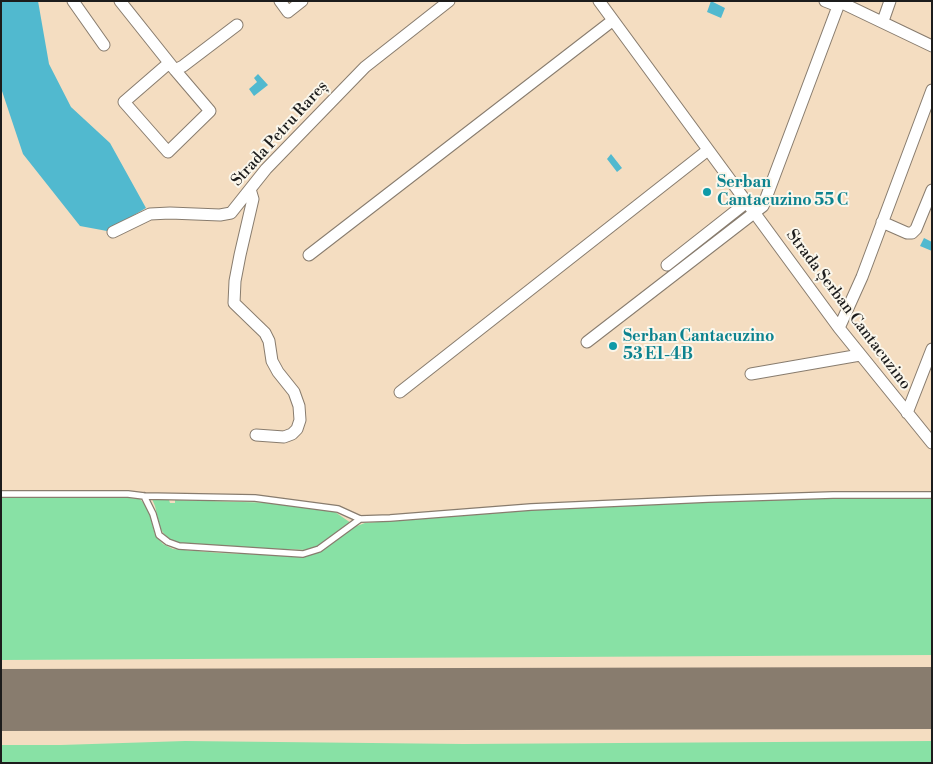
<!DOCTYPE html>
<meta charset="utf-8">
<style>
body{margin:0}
#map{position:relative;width:933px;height:764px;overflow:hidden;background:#f4ddc1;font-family:"Libre Bodoni",serif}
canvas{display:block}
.frame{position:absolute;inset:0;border:2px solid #1c1c1c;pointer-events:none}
</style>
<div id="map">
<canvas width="933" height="764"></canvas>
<div class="frame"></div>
</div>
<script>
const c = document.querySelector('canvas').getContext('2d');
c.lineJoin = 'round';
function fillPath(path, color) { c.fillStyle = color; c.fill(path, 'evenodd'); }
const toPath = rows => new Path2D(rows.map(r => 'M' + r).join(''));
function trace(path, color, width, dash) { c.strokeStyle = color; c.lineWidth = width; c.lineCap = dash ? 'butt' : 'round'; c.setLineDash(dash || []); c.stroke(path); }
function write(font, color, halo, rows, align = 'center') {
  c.font = font + ' "Libre Bodoni",serif'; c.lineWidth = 4; c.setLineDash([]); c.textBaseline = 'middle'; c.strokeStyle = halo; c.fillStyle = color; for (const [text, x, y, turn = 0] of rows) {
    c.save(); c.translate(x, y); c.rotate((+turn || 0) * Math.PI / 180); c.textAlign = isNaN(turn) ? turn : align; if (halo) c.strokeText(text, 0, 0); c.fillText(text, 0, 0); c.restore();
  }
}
const green = toPath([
 [865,496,932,496,932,655,1,660,1,498,129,498,140,499,148,508,155,535,163,544,173,549,220,553,304,556,354,527,365,523,544,508],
 [152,499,169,500,170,503,175,503,175,500,276,503,335,512,351,523,317,547,307,550,184,545,173,542,164,534,160,528,155,506],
 [185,741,464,744,932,741,932,763,1,763,1,745,61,745]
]);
const water = toPath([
 [1,1,38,1,49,64,71,107,110,143,146,208,107,231,80,226,23,154,1,88],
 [711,1,725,8,721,18,707,12],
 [258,74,268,85,254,96,249,89,257,82,254,78],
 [611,154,622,168,617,172,607,159],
 [924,238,932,242,932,251,920,246]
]);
const runway = toPath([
 [1,700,932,698]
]);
const service = toPath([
 [1,494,128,494,144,496,255,498,338,509,360,519,390,518,531,507,708,499,833,495,932,495],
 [144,496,153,514,159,535,168,542,179,546,303,554,319,549,360,519]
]);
const minor = toPath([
 [73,1,104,45],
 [120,1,175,70,183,66,237,25],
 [280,1,288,12,302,1],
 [599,1,839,328,932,443],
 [825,1,838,6],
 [840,2,932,46],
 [883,21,890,1],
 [169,63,124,102,168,152,210,111,175,70],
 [250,189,253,199,240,255,235,281,234,303,265,333,269,341,272,361,278,372,294,392,299,406,300,420,297,429,292,434,284,437,256,435],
 [882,222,907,233,912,233,916,229,932,190],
 [113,232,150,214,170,213,220,215,231,213,266,169,365,67,449,1],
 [309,255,612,21],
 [667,265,747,202],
 [839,328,862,277,932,90],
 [587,342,763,206,840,1],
 [751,374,860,355],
 [400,392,708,150],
 [907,413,932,349]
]);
const markers = [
 [707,192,5,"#0f9aa8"],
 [613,346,5,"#0f9aa8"]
];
const streetNames = [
 ["Strada Petru Rareș",280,134,-48],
 ["Strada Șerban Cantacuzino",848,310,53]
];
const cultureNames = [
 ["Serban",717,183],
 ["Cantacuzino 55 C",717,201],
 ["Serban Cantacuzino",623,337],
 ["53 E1-4B",623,355]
];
fillPath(green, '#88e1a5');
fillPath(water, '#51b9cf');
trace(runway, '#887c6e', 62);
trace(service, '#887c6e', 8);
trace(minor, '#887c6e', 13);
trace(service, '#fff', 5.5);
trace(minor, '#fff', 11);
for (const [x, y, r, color] of markers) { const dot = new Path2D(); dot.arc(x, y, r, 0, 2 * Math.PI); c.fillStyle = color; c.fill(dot); trace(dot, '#fbf7ec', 2); }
write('16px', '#1c1c1c', '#fbf7ec', streetNames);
write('bold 16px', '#0d838f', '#fbf7ec', cultureNames, 'left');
</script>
